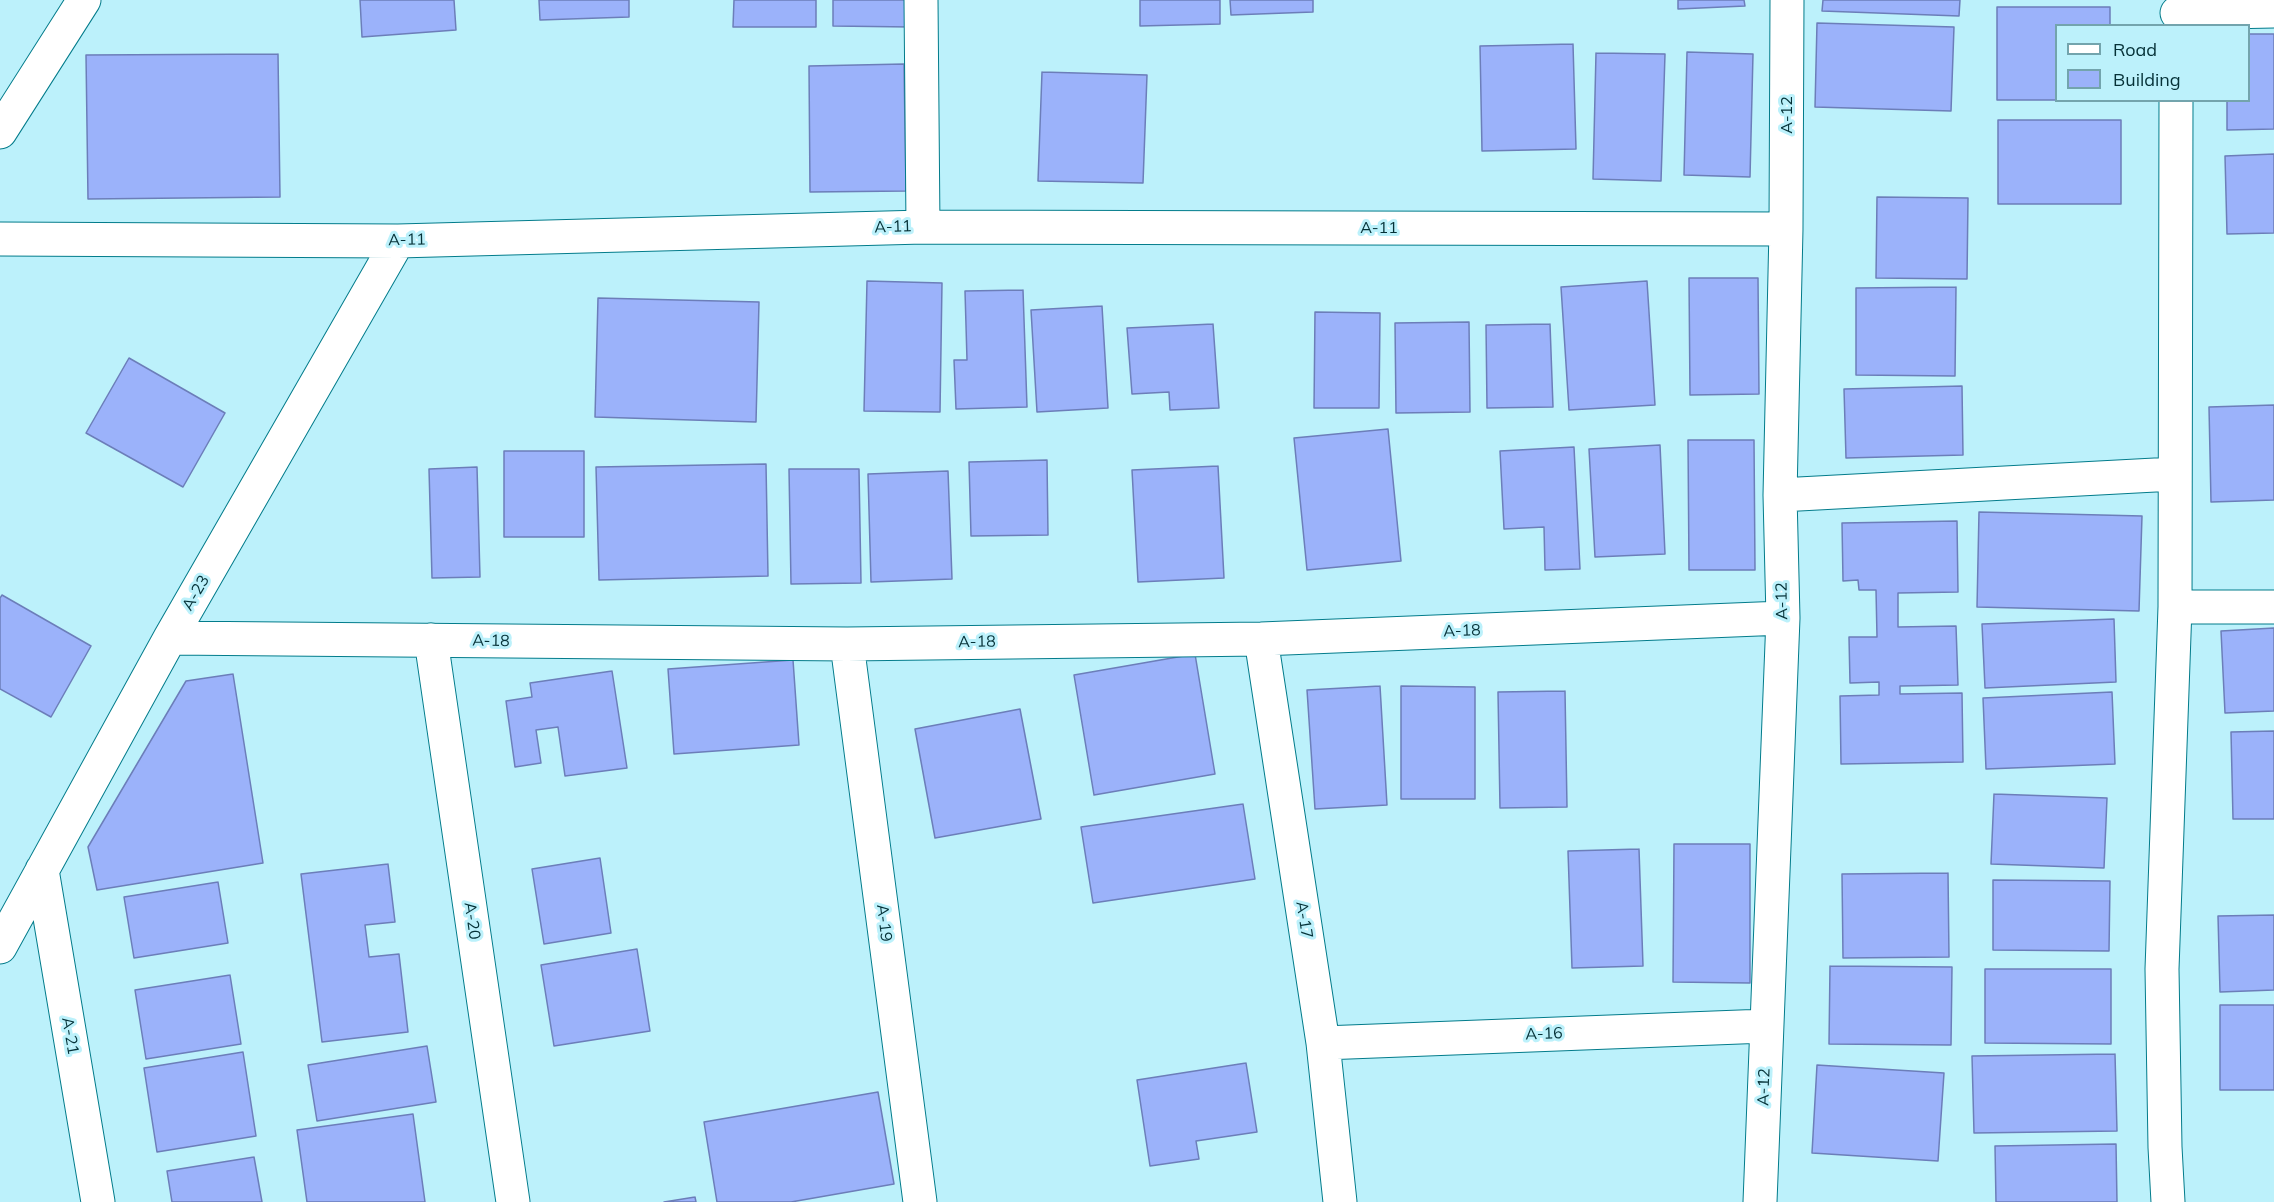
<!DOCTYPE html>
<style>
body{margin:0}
#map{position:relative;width:2274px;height:1202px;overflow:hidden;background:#bcf1fb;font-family:Mulish,sans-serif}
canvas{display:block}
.legend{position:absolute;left:2055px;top:24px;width:195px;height:78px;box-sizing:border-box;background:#bcf1fb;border:2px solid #73a4ad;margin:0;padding:8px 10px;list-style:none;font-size:18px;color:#053137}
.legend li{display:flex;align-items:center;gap:12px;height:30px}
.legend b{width:30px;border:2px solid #73a4ad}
</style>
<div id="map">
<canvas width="2274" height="1202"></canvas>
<ul class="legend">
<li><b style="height:8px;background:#fff"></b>Road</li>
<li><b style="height:16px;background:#9bb2fa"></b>Building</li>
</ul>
</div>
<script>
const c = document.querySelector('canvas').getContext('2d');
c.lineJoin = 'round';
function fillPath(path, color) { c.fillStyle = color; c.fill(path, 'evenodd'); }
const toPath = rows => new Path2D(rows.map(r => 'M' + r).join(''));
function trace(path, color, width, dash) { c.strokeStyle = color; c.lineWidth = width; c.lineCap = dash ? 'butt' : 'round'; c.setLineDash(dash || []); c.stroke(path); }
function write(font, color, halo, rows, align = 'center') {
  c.font = font + ' Mulish,sans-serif'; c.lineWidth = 6; c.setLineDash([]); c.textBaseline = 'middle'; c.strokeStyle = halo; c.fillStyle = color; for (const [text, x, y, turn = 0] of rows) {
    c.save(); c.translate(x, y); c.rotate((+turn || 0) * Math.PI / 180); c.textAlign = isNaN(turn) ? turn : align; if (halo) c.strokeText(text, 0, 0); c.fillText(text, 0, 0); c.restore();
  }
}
const building = toPath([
 [360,0,454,0,456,30,362,37,360,0],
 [539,0,629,0,629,17,540,20,539,0],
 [734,0,816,0,816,27,733,27,734,0],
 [833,0,911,0,911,27,833,26,833,0],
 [1140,0,1220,0,1220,24,1140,26,1140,0],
 [1230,0,1313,0,1313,12,1231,15,1230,0],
 [1678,0,1744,0,1745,6,1678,9,1678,0],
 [1823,0,1960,0,1959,16,1822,11,1823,0],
 [1997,7,2110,7,2110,26,2056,26,2056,100,1997,100,1997,7],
 [1817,23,1954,27,1951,111,1815,107,1817,23],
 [2248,34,2274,34,2274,129,2227,130,2227,100,2248,100,2248,34],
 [1573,44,1576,149,1482,151,1480,46,1573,44],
 [1687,52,1753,54,1750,177,1684,175,1687,52],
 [1596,53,1665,54,1661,181,1593,179,1596,53],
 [278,54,280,197,88,199,86,55,278,54],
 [904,64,906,191,810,192,809,66,904,64],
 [1042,72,1147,75,1143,183,1038,181,1042,72],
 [1998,120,2121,120,2121,204,1998,204,1998,120],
 [2274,154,2274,233,2227,234,2225,156,2274,154],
 [1877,197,1968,198,1967,279,1876,278,1877,197],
 [1689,278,1758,278,1759,394,1690,395,1689,278],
 [867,281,942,283,940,412,864,411,867,281],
 [1647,281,1655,405,1569,410,1561,287,1647,281],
 [1956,287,1955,376,1856,375,1856,288,1956,287],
 [1023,290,1027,407,956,409,954,360,967,360,965,291,1023,290],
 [598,298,759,302,756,422,595,417,598,298],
 [1102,306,1108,408,1037,412,1031,310,1102,306],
 [1315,312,1380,313,1379,408,1314,408,1315,312],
 [1469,322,1470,412,1396,413,1395,323,1469,322],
 [1213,324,1219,408,1170,410,1169,392,1132,394,1127,328,1213,324],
 [1550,324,1553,407,1487,408,1486,325,1550,324],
 [129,358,225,413,183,487,86,433,129,358],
 [1962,386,1963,455,1846,458,1844,389,1962,386],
 [2274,405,2274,500,2211,502,2209,407,2274,405],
 [1388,429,1401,561,1307,570,1294,438,1388,429],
 [1688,440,1754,440,1755,570,1689,570,1688,440],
 [1660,445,1665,554,1595,557,1589,449,1660,445],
 [1574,447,1580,569,1545,570,1544,527,1504,529,1500,451,1574,447],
 [504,451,584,451,584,537,504,537,504,451],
 [1047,460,1048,535,971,536,969,462,1047,460],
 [766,464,768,576,599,580,596,467,766,464],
 [1218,466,1224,578,1138,582,1132,470,1218,466],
 [477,467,480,577,432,578,429,469,477,467],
 [789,469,859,469,861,583,791,584,789,469],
 [948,471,952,579,871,582,868,474,948,471],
 [1979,512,2142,516,2139,611,1977,607,1979,512],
 [1957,521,1958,592,1898,593,1898,627,1956,626,1958,685,1900,686,1900,694,1962,693,1963,762,1841,764,1840,696,1879,695,1879,682,1850,683,1849,637,1877,637,1876,590,1859,590,1858,580,1843,581,1842,523,1957,521],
 [2,595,91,646,51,717,0,689,0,598,2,595],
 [2114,619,2116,682,1985,688,1982,624,2114,619],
 [2274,628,2274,711,2225,713,2221,631,2274,628],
 [1195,654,1215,774,1094,795,1074,675,1195,654],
 [793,660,799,745,674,754,668,669,793,660],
 [612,671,627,768,565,776,558,727,536,730,541,763,515,767,506,701,532,697,530,683,612,671],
 [233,674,263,863,97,890,88,847,186,681,233,674],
 [1380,686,1387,805,1315,809,1307,690,1380,686],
 [1401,686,1475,687,1475,799,1401,799,1401,686],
 [1565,691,1567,807,1500,808,1498,692,1565,691],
 [2112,692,2115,764,1986,769,1983,698,2112,692],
 [1020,709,1041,819,935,838,915,729,1020,709],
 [2274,731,2274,819,2233,819,2231,732,2274,731],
 [1994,794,2107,798,2104,868,1991,864,1994,794],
 [1243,804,1255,879,1093,903,1081,827,1243,804],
 [1674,844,1750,844,1750,983,1673,982,1674,844],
 [1639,849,1643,966,1572,968,1568,851,1639,849],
 [600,858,611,933,544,944,532,869,600,858],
 [388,864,395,922,365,925,369,957,399,954,408,1032,322,1042,301,874,388,864],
 [1948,873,1949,957,1843,958,1842,874,1948,873],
 [1993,880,2110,881,2109,951,1993,950,1993,880],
 [218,882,228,943,134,958,124,897,218,882],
 [2274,915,2274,990,2220,992,2218,916,2274,915],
 [637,949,650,1031,554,1046,541,965,637,949],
 [1830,966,1952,967,1951,1045,1829,1044,1830,966],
 [1985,969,2111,969,2111,1044,1985,1043,1985,969],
 [230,975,241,1044,146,1059,135,990,230,975],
 [2220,1005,2274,1005,2274,1090,2220,1090,2220,1005],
 [427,1046,436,1102,317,1121,308,1065,427,1046],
 [243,1052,256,1136,157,1152,144,1068,243,1052],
 [2115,1054,2117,1131,1974,1133,1972,1056,2115,1054],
 [1246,1063,1257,1132,1196,1141,1199,1159,1150,1166,1137,1080,1246,1063],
 [1817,1065,1944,1073,1938,1161,1812,1153,1817,1065],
 [878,1092,894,1184,791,1202,717,1202,704,1122,878,1092],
 [413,1114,425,1202,307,1202,297,1130,413,1114],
 [2116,1144,2117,1202,1996,1202,1995,1146,2116,1144],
 [254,1157,262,1202,172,1202,167,1171,254,1157],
 [695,1197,696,1202,664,1202,695,1197]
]);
const minor = toPath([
 [921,0,923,227],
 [2177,13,2274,11],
 [0,132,84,0],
 [0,239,398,241,923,227,1786,229],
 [1780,495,2174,474],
 [2175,607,2274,607],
 [170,638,847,644,1261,639,1783,618],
 [1261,639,1323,1043,1340,1202],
 [431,640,513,1202],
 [847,644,920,1202],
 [42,870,98,1202],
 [0,947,170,638,398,241],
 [1323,1043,1766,1026],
 [1760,1202,1783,618,1780,495,1786,229,1787,0],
 [2168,1202,2165,1147,2162,969,2175,607,2176,100]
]);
const streetNames = [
 ["A-12",1787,115,-90],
 ["A-11",893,227,-2],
 ["A-11",1379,228],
 ["A-11",407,240,-1],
 ["A-23",196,593,-60],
 ["A-12",1782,601,-91],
 ["A-18",1462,631,-2],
 ["A-18",491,641,1],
 ["A-18",977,642,-1],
 ["A-17",1304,920,81],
 ["A-20",472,921,82],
 ["A-19",884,923,83],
 ["A-16",1544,1034,-2],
 ["A-21",70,1036,80],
 ["A-12",1764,1087,-88]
];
fillPath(building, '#9bb2fa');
trace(building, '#6c7eb9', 1.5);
trace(minor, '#037c8b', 35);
trace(minor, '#fff', 33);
write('16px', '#053137', '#bcf1fb', streetNames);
</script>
